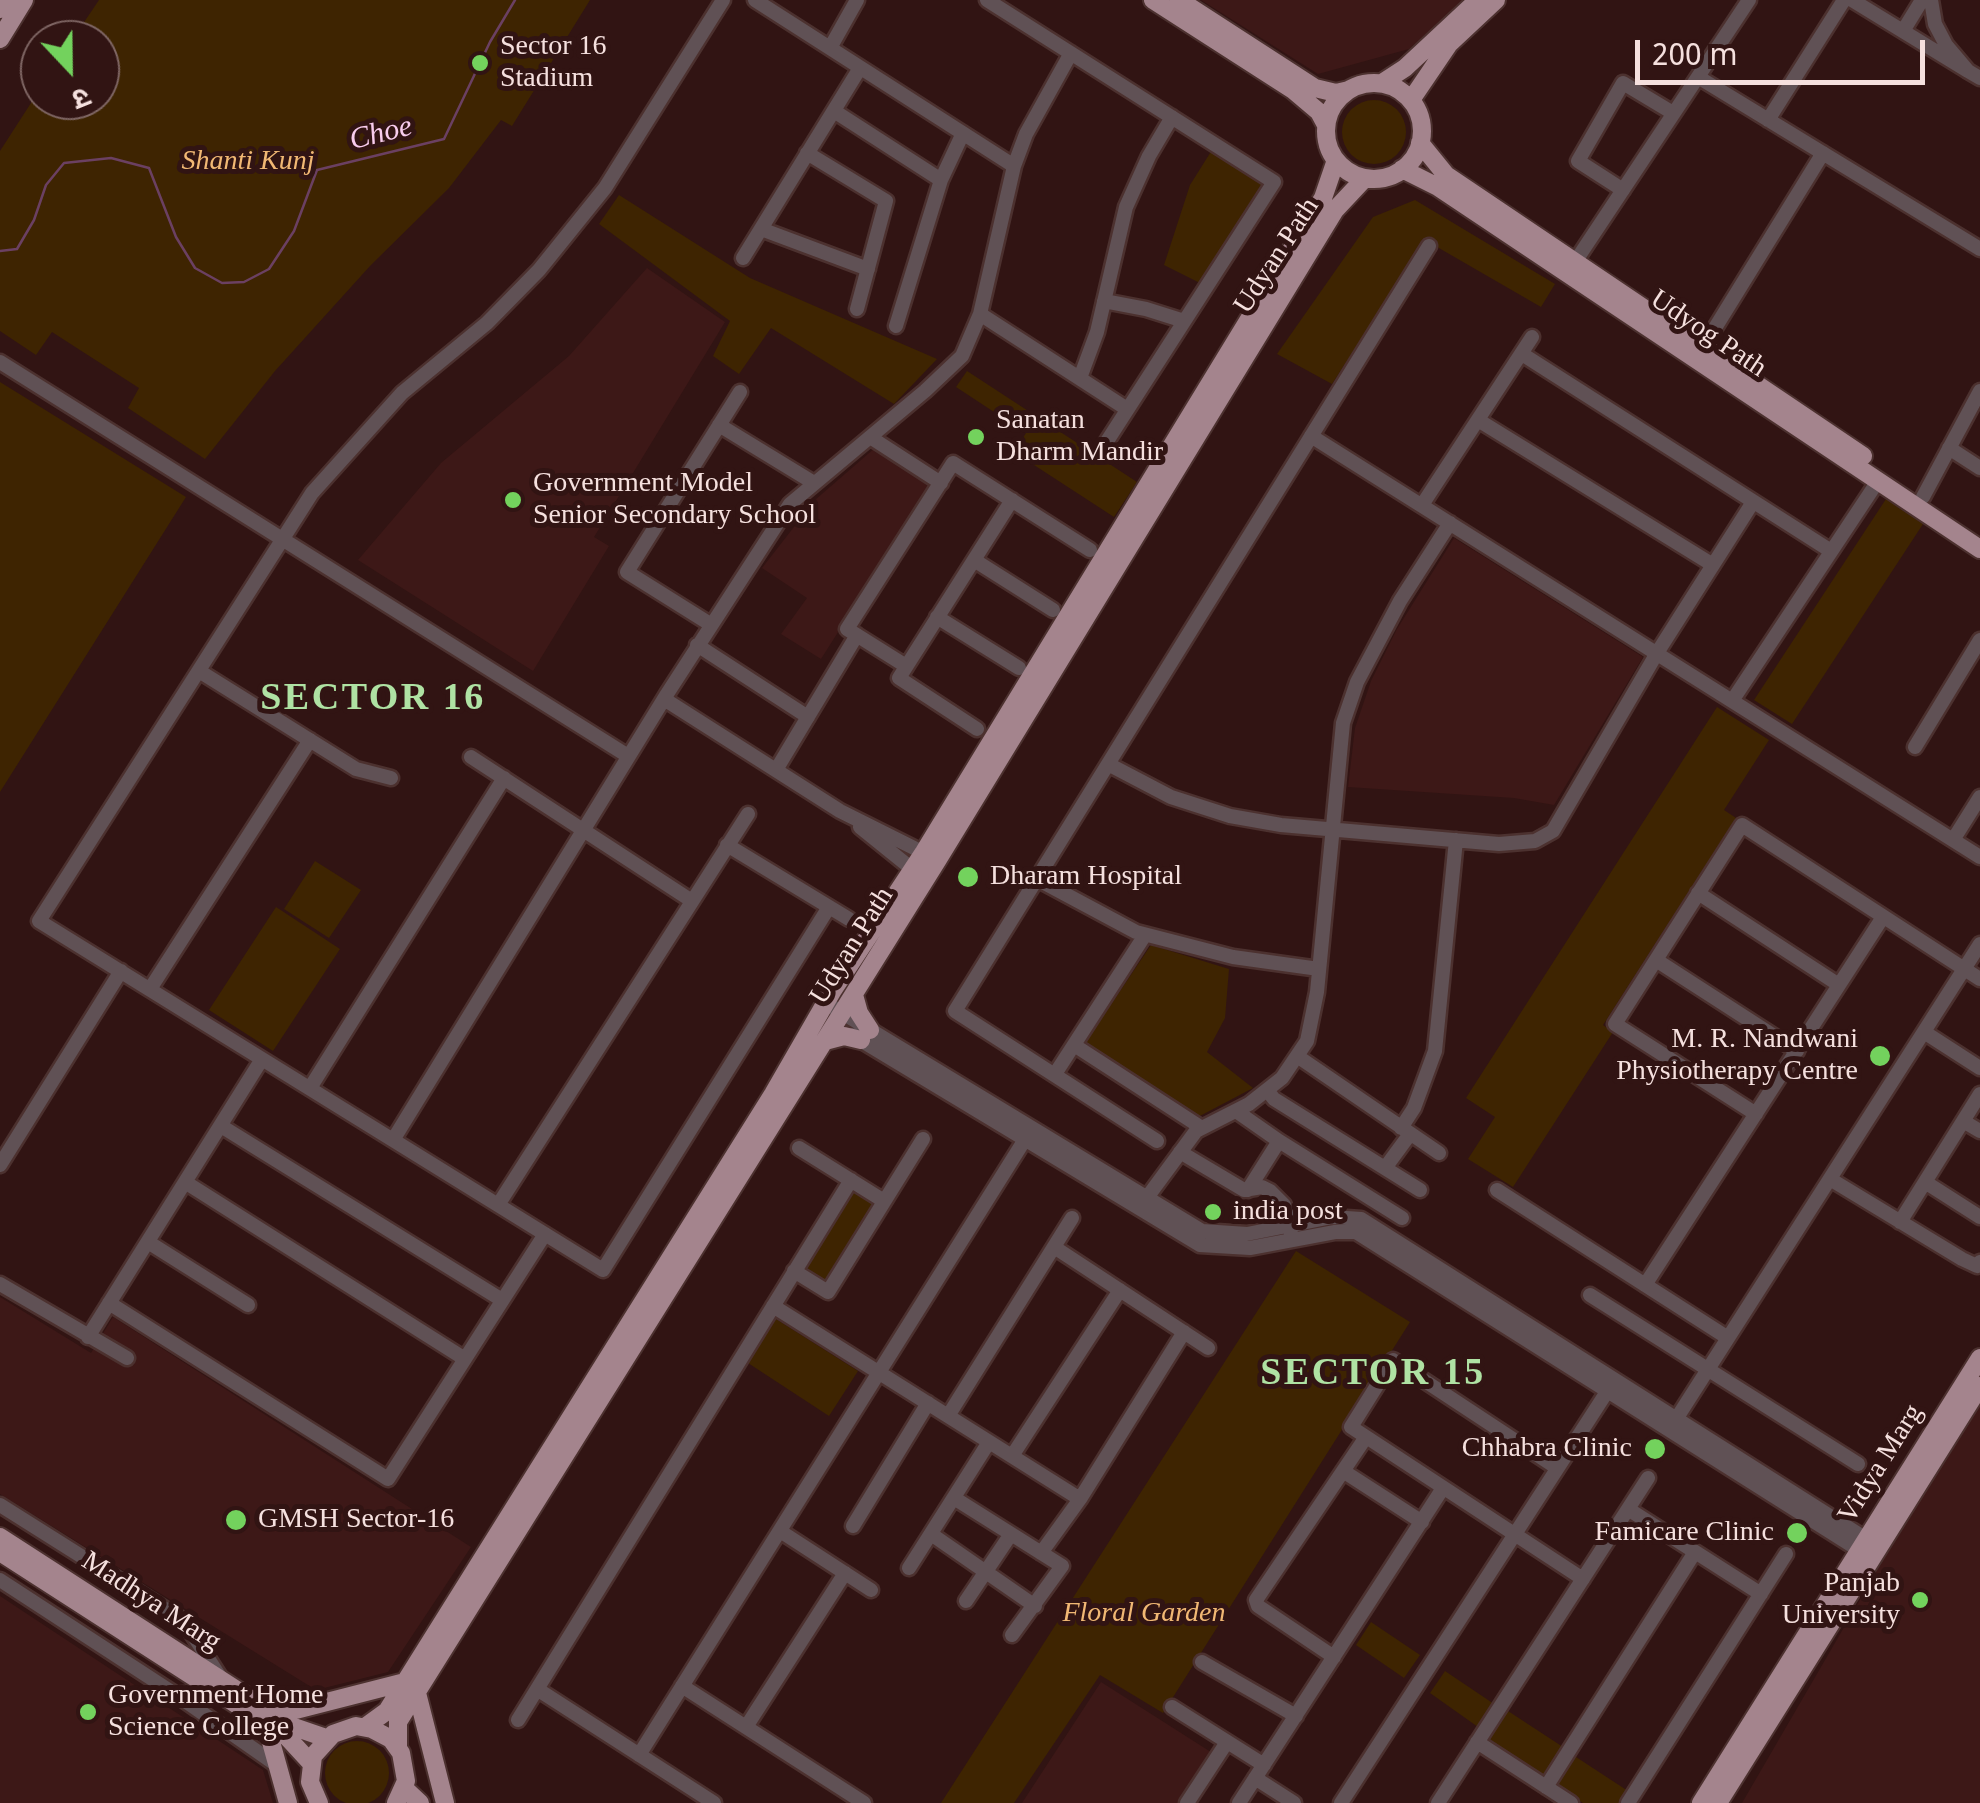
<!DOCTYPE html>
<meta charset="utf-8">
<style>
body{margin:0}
#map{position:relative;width:1980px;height:1803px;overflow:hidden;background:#311413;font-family:Georgia,"Noto Sans Devanagari",serif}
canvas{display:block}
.north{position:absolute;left:20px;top:20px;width:100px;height:100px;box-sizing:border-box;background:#311413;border:2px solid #7f6664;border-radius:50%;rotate:158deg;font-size:28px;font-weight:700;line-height:40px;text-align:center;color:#f5e0de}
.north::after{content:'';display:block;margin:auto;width:35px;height:45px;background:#73d25d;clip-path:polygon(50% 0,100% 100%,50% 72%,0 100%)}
.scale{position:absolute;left:1635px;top:40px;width:290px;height:45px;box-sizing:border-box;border:5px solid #f5e0de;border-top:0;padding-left:12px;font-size:30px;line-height:35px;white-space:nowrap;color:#f5e0de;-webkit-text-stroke:8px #311413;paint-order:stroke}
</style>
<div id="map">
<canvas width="1980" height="1803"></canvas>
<div class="north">उ</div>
<div class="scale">200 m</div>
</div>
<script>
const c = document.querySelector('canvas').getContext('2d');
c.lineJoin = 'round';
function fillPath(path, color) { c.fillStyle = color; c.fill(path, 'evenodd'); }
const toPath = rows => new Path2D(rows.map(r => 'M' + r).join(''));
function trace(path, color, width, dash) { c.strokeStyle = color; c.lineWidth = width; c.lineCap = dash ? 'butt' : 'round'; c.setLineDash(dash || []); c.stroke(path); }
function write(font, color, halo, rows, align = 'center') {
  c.font = font + ' Georgia,serif'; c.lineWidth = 10; c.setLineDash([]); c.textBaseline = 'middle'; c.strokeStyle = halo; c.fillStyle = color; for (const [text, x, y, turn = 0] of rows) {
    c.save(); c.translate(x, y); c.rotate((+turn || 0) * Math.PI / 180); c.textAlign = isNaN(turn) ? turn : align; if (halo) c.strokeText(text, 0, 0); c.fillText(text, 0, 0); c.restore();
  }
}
const built = toPath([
 [1201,0,1466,0,1409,49,1318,74],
 [647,268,725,322,594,537,609,546,533,671,358,560,441,463,569,356],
 [876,447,932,484,821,659,781,634,807,598,762,568,815,500],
 [1454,538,1643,657,1554,805,1514,798,1348,787,1355,728,1371,681,1397,629],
 [0,1297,91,1353,113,1317,471,1547,388,1672,316,1690,0,1494],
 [1980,1393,1980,1803,1742,1803,1976,1400],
 [0,1596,263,1770,273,1803,0,1803],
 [1101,1682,1214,1754,1182,1803,1022,1803]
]);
const green = toPath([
 [99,0,590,0,512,126,501,120,449,188,370,266,275,371,205,459,128,408,139,388,52,332,36,355,0,331,0,151,40,89,40,100,100,100,100,40,72,40],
 '1342 132a32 32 0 1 1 64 0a32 32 0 1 1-64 0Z',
 [1212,150,1263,182,1200,283,1164,265,1190,185],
 [619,195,750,278,937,359,894,404,771,328,739,374,713,356,730,321,599,224],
 [1415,200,1555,284,1541,307,1425,240,1332,384,1277,354,1373,217],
 [967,371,1137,482,1114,517,1014,452,1026,433,956,387],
 [0,382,186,497,0,792],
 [1886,499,1923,524,1792,724,1754,700],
 [1717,707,1769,740,1724,810,1736,818,1603,1025,1613,1032,1513,1187,1468,1159,1495,1117,1466,1098],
 [315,861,361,890,329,938,284,909],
 [276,907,340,949,273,1051,209,1010],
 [1151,945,1229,969,1225,1018,1207,1052,1253,1088,1198,1117,1085,1043],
 [852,1189,877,1204,827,1286,802,1271],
 [1296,1251,1410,1322,1163,1713,1100,1675,1014,1803,941,1803],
 [776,1319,858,1371,829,1416,748,1363],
 [1371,1622,1420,1655,1404,1678,1356,1645],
 [1445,1671,1494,1704,1478,1727,1430,1693],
 [1508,1711,1563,1747,1543,1776,1489,1739],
 '325 1773a32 32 0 1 1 64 0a32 32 0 1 1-64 0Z',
 [1573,1755,1628,1791,1620,1803,1583,1803,1554,1784]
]);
const stream = toPath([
 [0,251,17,249,34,220,46,185,64,163,111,158,149,168,176,237,195,268,222,283,244,282,269,269,294,231,317,170,444,139,490,42,515,0]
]);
const minor = toPath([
 [723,0,605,188,539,270,487,323,402,393,312,493,39,921,603,1270,829,907],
 [755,0,1014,166],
 [987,0,1274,182,1102,449],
 [1852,0,1968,71],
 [1931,0,1935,24,1946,45,1968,71,1980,78],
 [1903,31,1922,0],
 [830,48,857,0],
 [1698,77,1980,249],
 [834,111,941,180],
 [1768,120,1844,0],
 [807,153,886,201,857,309],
 [1623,190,1578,161,1623,83,1673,113],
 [761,229,868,269],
 [743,258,860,68],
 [1575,262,1749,0],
 [1104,301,1146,309,1184,321],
 [980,314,1127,409],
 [896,326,941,180,963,133],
 [1715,328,1823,153],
 [1522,354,1831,551],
 [0,362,628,756],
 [1080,378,1097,332,1126,207,1149,156,1172,117],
 [1478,420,1713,565],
 [719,425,814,483],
 [1311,436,1980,857],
 [870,437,941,483],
 [1949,448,1980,468],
 [1923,497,1980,391],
 [1422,505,1532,337],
 [974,560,1053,610],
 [937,617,1019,668],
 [710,624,627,572,740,392],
 [697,645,808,717],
 [906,666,847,629,953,463,1090,550],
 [199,671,356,769,391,778],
 [664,699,840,811,930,856],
 [1732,701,1878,481],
 [977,729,899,678,1012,500],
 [1915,747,1980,640],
 [471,757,692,901],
 [1108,764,1171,797,1230,816,1281,825,1499,844,1535,841,1553,831,1657,653,1753,502],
 [776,770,857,635],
 [860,827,917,873],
 [1953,840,1980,797],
 [727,845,849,919],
 [1037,879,1136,932,1233,957,1319,969],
 [1698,893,1839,985],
 [1656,960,1797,1051],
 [150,989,310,740],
 [826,1003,1202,1231,1247,1234,1332,1217,1361,1219,1874,1544],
 [1924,1032,1980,1068],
 [852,1035,1200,1245,1250,1248,1335,1232,1356,1232,1867,1555],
 [1074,1045,1202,1128],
 [1297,1056,1439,1153],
 [1055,1074,1145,935],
 [310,1088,504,778],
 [1267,1090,1274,1099,1420,1190],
 [1236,1111,1279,1141,1248,1190],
 [1756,1114,1615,1024,1742,825,1980,979],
 [1963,1121,1980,1131],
 [221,1126,502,1300],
 [1401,1128,1414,1108,1435,1051,1456,840],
 [393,1140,667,694,790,504,925,391,962,356,980,314,1014,166,1026,134,1071,53],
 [1157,1141,955,1011,1429,246],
 [1279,1141,1402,1218],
 [799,1148,884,1201],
 [1180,1152,1244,1190,1262,1187,1270,1191,1284,1205,1291,1234],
 [0,1165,121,971],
 [1385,1168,1410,1134],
 [1830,1179,1962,1259,1977,1266,1980,1262],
 [185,1182,465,1359],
 [1925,1182,1980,1217],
 [1497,1190,1728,1338],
 [1143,1203,1196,1131,1249,1104,1282,1078,1307,1041,1317,992,1343,723,1357,682,1400,601,1450,523],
 [498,1205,748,814],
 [1900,1222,1980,1094],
 [148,1242,248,1305],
 [1054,1247,1208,1348],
 [794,1271,828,1292,923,1139],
 [0,1284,127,1358],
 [1645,1285,1883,917],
 [1590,1295,1858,1464],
 [109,1303,388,1479,545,1234],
 [773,1306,1080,1499],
 [88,1337,262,1059],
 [948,1416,1072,1218],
 [1673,1424,1980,944],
 [1012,1456,1120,1290],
 [1557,1468,1393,1360,1351,1427,1583,1579],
 [1343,1471,1422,1522],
 [954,1498,1062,1566,1012,1635],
 [0,1505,184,1621,220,1677],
 [1628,1509,1761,1594],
 [853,1526,928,1403],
 [780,1531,871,1590],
 [931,1534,1035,1606],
 [1041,1553,1080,1499,1184,1332],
 [909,1568,989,1442],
 [0,1580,178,1696,278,1766],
 [966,1601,1011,1534],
 [1334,1657,1258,1606,1256,1600,1366,1437],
 [1202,1662,1296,1716],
 [682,1686,864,1803],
 [537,1689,714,1803],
 [1172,1707,1264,1765],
 [518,1720,851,1180],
 [746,1727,845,1573],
 [1477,1742,1571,1803],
 [639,1755,1029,1133],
 [1255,1778,1294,1803],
 [1546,1787,1695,1552],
 [1187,1803,1227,1742],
 [1239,1803,1443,1488],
 [1341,1803,1612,1384],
 [1438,1803,1648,1478],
 [1628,1803,1786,1554]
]);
const major = toPath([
 [1153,0,1293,90,1319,112,1326,125],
 [1179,0,1315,88,1336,93,1349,90],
 [0,9,6,0],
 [0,39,24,0],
 [1382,83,1405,68,1478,0],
 '1326 131a48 48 0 1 1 96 0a48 48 0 1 1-96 0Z',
 [1411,100,1449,44,1496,0],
 [1420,143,1446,175,1863,456],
 [1402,169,1438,187,1980,549],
 [854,995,859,1013,870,1030],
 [825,1041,844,1036,861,1040],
 [0,1537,294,1727,326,1738],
 [0,1552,287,1737,311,1763],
 [417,1693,445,1803],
 [178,1696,219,1693],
 [276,1715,405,1682],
 [266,1724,288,1803],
 [365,1727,387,1711,773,1094,833,990,924,852,1323,198,1336,160],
 [398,1747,398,1722,937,861,1335,210,1365,178],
 [404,1788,420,1803],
 [319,1803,310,1782,313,1756,333,1734,356,1726,372,1729,391,1739,401,1753,406,1781,396,1803],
 [1701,1803,1980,1358],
 [1718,1803,1980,1386]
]);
const markers = [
 [480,63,10,"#73d25d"],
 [976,437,10,"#73d25d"],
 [513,500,10,"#73d25d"],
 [968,877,12,"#73d25d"],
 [1880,1056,12,"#73d25d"],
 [1213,1212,10,"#73d25d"],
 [1655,1449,12,"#73d25d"],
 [236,1520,12,"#73d25d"],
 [1797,1533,12,"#73d25d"],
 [1920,1600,10,"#73d25d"],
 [88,1712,10,"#73d25d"]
];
const poiNames = [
 ["Sector 16",500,47],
 ["Stadium",500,79],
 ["Sanatan",996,421],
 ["Dharm Mandir",996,453],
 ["Government Model",533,484],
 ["Senior Secondary School",533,516],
 ["Dharam Hospital",990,877],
 ["M. R. Nandwani",1858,1040,"right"],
 ["Physiotherapy Centre",1858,1072,"right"],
 ["india post",1233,1212],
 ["Chhabra Clinic",1632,1449,"right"],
 ["GMSH Sector-16",258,1520],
 ["Famicare Clinic",1774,1533,"right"],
 ["Panjab",1900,1584,"right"],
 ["University",1900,1616,"right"],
 ["Government Home",108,1696],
 ["Science College",108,1728]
];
const parkNames = [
 ["Shanti Kunj",248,162],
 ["Floral Garden",1144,1614]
];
const streetNames = [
 ["Udyan Path",1277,256,-57],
 ["Udyog Path",1708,334,34],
 ["Udyan Path",852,946,-58],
 ["Vidya Marg",1881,1464,-58],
 ["Madhya Marg",151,1602,33]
];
const waterNames = [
 ["Choe",381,134,-14]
];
const districtNames = [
 ["SECTOR 16",373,699],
 ["SECTOR 15",1373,1374]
];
fillPath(built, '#3d1817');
fillPath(green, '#3e2401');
trace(stream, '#6b4062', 2.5);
trace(minor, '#4c312f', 19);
trace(major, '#4c312f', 22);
trace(minor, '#605155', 14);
trace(major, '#a4848d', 18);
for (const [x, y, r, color] of markers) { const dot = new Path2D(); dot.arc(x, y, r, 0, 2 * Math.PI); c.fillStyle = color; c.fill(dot); trace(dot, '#311413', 4); }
write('28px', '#f5e0de', '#311413', poiNames, 'left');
write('italic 28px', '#f1b874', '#311413', parkNames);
write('28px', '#f5e0de', '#311413', streetNames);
write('italic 30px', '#f8cced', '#311413', waterNames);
c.letterSpacing = '2.5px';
write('bold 38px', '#afe2a3', '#311413', districtNames);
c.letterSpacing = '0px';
</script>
